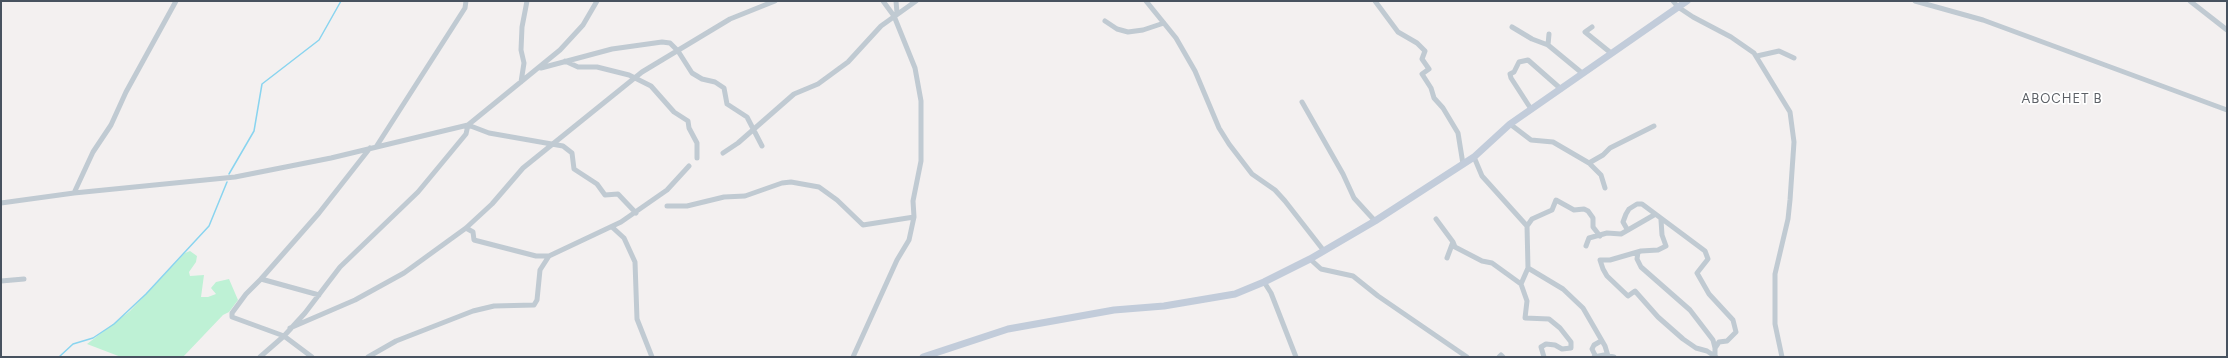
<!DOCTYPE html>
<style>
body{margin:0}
#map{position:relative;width:2228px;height:358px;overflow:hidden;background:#f3f0f0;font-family:Figtree,sans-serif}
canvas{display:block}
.frame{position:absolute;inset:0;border:2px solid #47525f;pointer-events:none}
</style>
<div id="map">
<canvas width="2228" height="358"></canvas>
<div class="frame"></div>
</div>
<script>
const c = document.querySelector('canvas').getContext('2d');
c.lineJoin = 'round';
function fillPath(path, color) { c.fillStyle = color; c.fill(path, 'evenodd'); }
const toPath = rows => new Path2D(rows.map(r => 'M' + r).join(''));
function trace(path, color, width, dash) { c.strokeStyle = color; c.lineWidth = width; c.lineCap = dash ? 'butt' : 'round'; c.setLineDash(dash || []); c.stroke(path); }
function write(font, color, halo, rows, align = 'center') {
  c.font = font + ' Figtree,sans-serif'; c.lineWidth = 3.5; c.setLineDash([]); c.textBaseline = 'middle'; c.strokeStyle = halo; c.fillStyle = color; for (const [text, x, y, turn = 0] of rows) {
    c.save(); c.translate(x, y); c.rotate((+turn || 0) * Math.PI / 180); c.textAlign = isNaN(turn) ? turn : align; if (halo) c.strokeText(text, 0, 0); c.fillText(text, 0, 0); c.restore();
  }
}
const green = toPath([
 [190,251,197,256,196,262,189,272,190,276,204,275,201,297,208,297,216,294,211,288,216,282,229,279,238,300,229,312,223,315,183,357,121,357,87,344,130,311,185,253]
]);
const stream = toPath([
 [229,174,254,131,262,84,319,40,341,1],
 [59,357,73,344,93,338,114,324,146,294,209,226,227,182]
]);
const street = toPath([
 [896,1,897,13],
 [1146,1,1176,38,1195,71,1219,128,1229,144,1252,174,1275,190,1285,201,1324,251],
 [1375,1,1398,32,1417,43,1425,51,1422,59,1429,69,1422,74,1431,88,1434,98,1443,108,1458,133,1463,164],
 [1673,1,1678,7,1693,17,1731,37,1754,53,1790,112,1794,142,1790,200,1788,219,1775,274,1775,324,1782,357],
 [1915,1,1983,20,2227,110],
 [2190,1,2227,30],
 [1105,21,1117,29,1128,32,1143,30,1164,23],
 [1512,27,1532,39,1548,45,1582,73],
 [1592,27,1585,32,1611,53],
 [1548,45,1549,34],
 [1757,56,1779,51,1794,58],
 [565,61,578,67,597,67,629,75,651,86,674,112,688,121,689,128,697,143,697,158],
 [541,68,612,49,662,42,670,43,678,51,692,73,702,79,715,82,724,88,727,104,747,117,762,146],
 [521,82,524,63,521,50,522,27,527,1],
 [1302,102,1343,174,1354,198,1375,221],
 [1531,109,1511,78,1510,74,1514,72,1519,62,1528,60,1561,89],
 [1510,124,1531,140,1553,142,1589,163,1601,175,1605,188],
 [376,147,465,8,466,1],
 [723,153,738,143,794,94,818,84,848,62,881,26,916,1],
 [1474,157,1482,176,1527,226,1528,268],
 [1589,163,1603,155,1610,148,1654,126],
 [74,193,93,152,111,125,126,92,176,1],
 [1,203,74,193,235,177,331,158,468,125,489,133,563,146,572,153,574,169,597,184,605,195,618,194,636,213],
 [667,206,687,206,724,197,745,196,782,183,791,182,819,187,837,200,863,225,914,217],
 [1436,219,1453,242,1447,258],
 [1661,220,1662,235,1666,246,1658,250,1641,251,1610,260,1600,260,1603,269,1607,276,1628,296,1635,291,1658,317,1683,339,1696,348,1707,351,1716,357],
 [1527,226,1532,219,1552,210,1556,200,1574,210,1584,209,1588,211,1593,218,1593,227,1600,236],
 [612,227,624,238,635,262,637,319,652,357],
 [466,228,473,232,474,240,536,256,549,256],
 [1627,229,1623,222,1626,214,1629,209,1637,204,1642,204,1705,251,1708,259,1697,273,1709,294,1733,320,1736,332,1727,341,1719,342,1715,348,1715,355],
 [1453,242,1455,247,1482,261,1492,263,1521,284],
 [1586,246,1589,238,1607,233,1621,234,1654,215],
 [1638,252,1637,259,1641,267,1690,310,1713,340,1715,348],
 [1310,259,1321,269,1353,276,1378,296,1467,357],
 [261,279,246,294,232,313,232,317,284,336,312,357],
 [1,281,24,279],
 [1264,282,1271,293,1296,357],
 [319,295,261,279,319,213,370,148],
 [290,328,355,300,404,273,466,228,492,204,523,168,642,72,730,19,775,1],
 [260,357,284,336,305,313,340,267,418,192,466,134,468,125,560,50,583,25,597,1],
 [368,357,396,341,473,311,494,306,534,305,537,300,540,270,549,256,621,222,667,190,689,166],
 [853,357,897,260,909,240,914,217,913,201,921,161,921,101,915,68,894,16,883,1],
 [1499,357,1501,355,1503,357],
 [1544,357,1541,347,1546,344,1555,345,1562,349,1571,348,1571,342,1560,328,1549,319,1525,318,1527,301,1521,284,1528,268,1563,289,1583,308,1605,346,1608,356],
 [1594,357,1604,355,1614,357],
 [1596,357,1592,349,1594,345,1601,341]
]);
const secondary = toPath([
 [923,357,1008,329,1114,310,1164,306,1235,294,1264,282,1310,259,1375,221,1474,157,1510,124,1687,1]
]);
const quarterNames = [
 ["ABOCHET B",2062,99]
];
fillPath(green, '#bef1d5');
trace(stream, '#89d4ef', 1.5);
trace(street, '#c0cad2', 5);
trace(secondary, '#c2ccda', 7);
c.letterSpacing = '1px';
write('13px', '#5c6066', '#fff', quarterNames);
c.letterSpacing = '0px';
</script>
